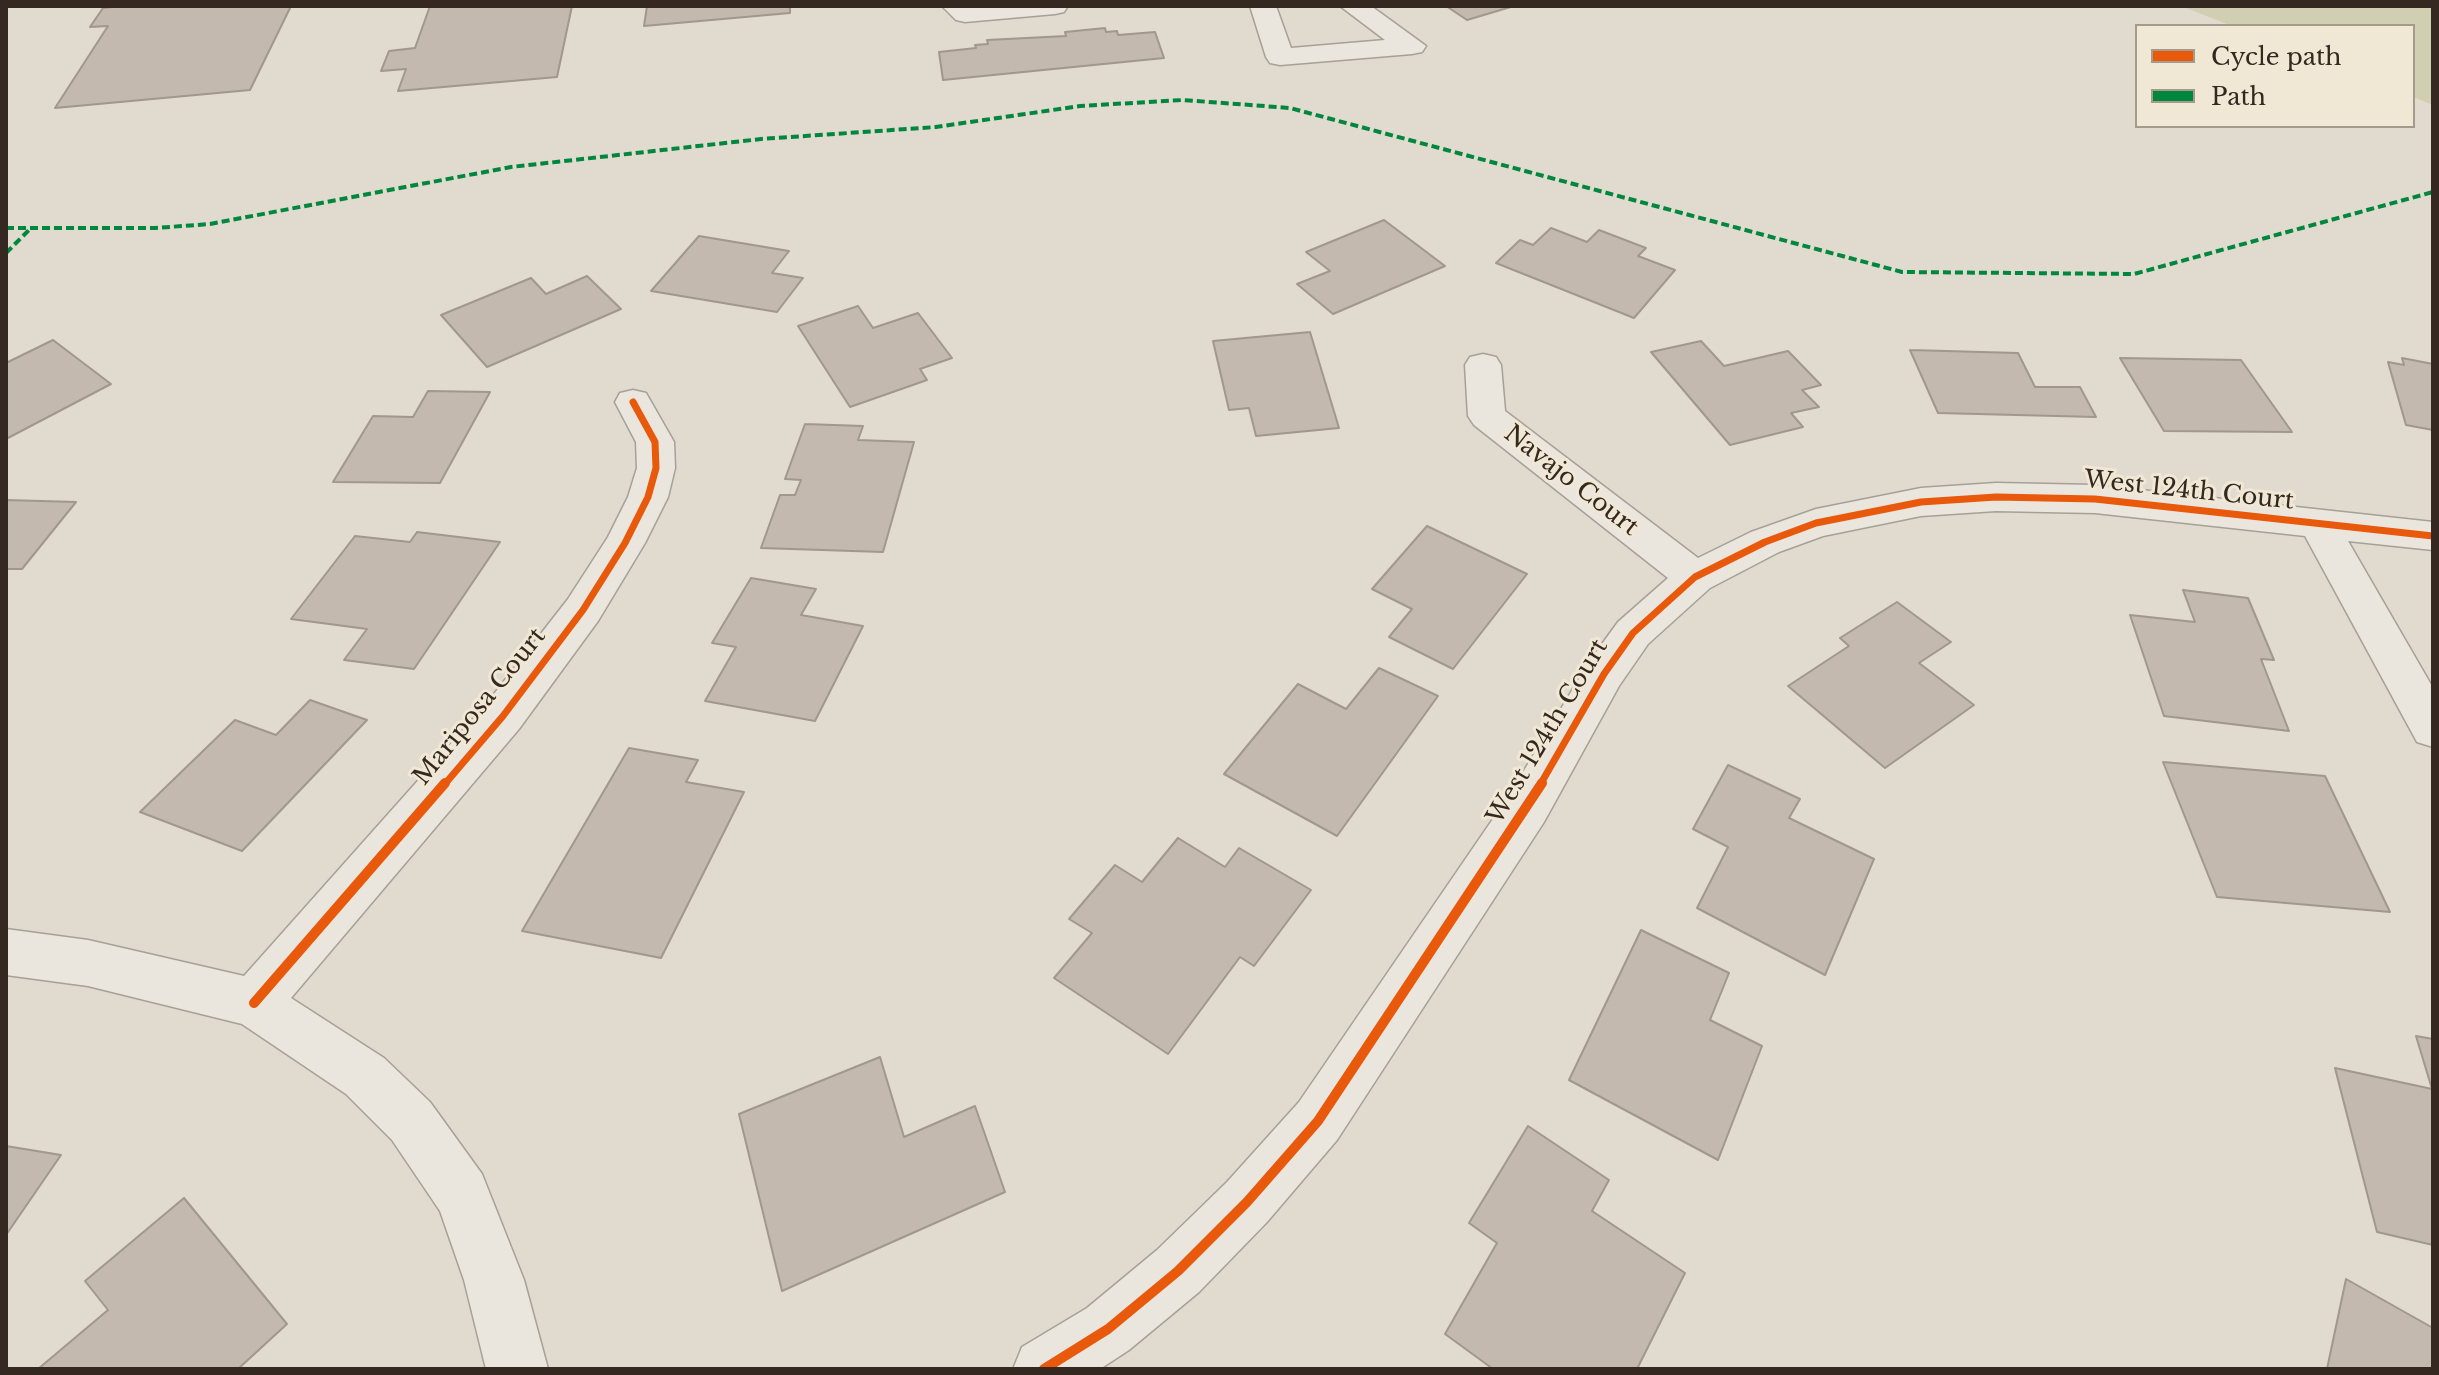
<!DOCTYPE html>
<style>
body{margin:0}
#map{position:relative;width:2439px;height:1375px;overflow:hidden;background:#e1dace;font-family:"Libre Baskerville",serif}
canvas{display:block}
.frame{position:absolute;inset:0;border:8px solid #342820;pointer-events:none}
.legend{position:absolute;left:2135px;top:24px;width:280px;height:104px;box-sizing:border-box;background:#f1e7d5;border:2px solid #a59b8d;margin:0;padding:10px 14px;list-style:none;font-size:24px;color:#342820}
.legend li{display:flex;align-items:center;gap:16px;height:40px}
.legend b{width:40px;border:2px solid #a59b8d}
</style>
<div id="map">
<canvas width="2439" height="1375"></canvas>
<div class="frame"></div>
<ul class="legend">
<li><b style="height:10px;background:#e8590c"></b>Cycle path</li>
<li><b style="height:10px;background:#00873e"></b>Path</li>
</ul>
</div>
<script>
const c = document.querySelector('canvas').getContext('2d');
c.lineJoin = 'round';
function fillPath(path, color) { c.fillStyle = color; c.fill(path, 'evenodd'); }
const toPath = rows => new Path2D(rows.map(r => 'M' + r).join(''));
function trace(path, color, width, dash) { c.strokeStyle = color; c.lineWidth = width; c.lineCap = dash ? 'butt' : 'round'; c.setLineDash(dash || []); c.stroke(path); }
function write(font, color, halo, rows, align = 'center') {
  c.font = font + ' "Libre Baskerville",serif'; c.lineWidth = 6; c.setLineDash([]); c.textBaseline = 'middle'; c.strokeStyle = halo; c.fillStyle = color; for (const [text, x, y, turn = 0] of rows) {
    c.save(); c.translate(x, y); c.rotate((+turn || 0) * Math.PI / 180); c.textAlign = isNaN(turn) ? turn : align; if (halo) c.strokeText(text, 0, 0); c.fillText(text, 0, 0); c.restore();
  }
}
const green = toPath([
 [2181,6,2433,6,2433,105,2413,97,2413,26,2232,26]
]);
const building = toPath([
 [122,6,291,6,250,90,55,108,108,26,90,27,103,8,122,6],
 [430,6,572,6,557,77,398,91,406,69,381,71,389,51,415,48,430,6],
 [647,6,790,6,790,13,644,26,647,6],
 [1446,6,1514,6,1467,20,1446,6],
 [1105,28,1106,32,1117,31,1118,35,1155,32,1164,58,943,80,939,52,976,48,975,45,988,44,987,40,1066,36,1065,32,1105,28],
 [1384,220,1445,266,1333,314,1297,284,1330,271,1306,252,1384,220],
 [1551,228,1587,242,1599,230,1646,248,1638,256,1675,270,1634,318,1496,263,1520,240,1533,245,1551,228],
 [699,236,789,251,772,273,803,278,777,312,651,291,699,236],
 [587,276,621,309,487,367,441,315,531,278,546,294,587,276],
 [858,306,873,328,918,313,952,358,920,369,927,380,850,407,798,326,858,306],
 [1310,332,1339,428,1256,436,1249,408,1229,410,1213,341,1310,332],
 [53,340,111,384,6,439,6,363,53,340],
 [1701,341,1724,366,1788,351,1821,385,1802,390,1819,407,1791,413,1803,427,1730,445,1651,352,1701,341],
 [1910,350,2018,353,2035,387,2080,387,2096,417,1938,413,1910,350],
 [2120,358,2241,360,2292,432,2164,431,2120,358],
 [2402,358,2433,364,2433,430,2406,425,2388,362,2404,365,2402,358],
 [428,391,490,392,440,483,333,482,373,416,413,417,428,391],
 [805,424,863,426,858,440,914,442,883,552,761,548,780,495,795,495,801,480,785,479,805,424],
 [6,500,76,502,22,569,6,569,6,500],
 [1427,526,1527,574,1453,669,1389,637,1412,609,1372,589,1427,526],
 [417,532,500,542,414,669,344,660,367,629,291,619,355,536,410,542,417,532],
 [751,578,816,589,801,615,863,626,815,721,705,701,736,647,712,643,751,578],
 [2183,590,2248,598,2274,660,2261,659,2289,731,2164,716,2130,615,2195,622,2183,590],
 [1897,602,1951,642,1919,663,1974,705,1885,768,1788,686,1849,646,1840,638,1897,602],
 [1379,668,1438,696,1337,836,1224,774,1298,684,1346,709,1379,668],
 [310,700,367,720,242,851,140,812,235,720,276,735,310,700],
 [629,748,698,760,686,782,744,792,661,958,522,931,629,748],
 [2163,762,2325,776,2390,912,2217,897,2163,762],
 [1728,765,1800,799,1789,818,1874,859,1825,975,1697,908,1728,847,1693,829,1728,765],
 [1178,838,1225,867,1239,848,1311,890,1254,966,1240,957,1168,1054,1054,978,1092,933,1069,919,1115,865,1142,882,1178,838],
 [1641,930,1729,973,1710,1020,1762,1046,1718,1160,1569,1080,1641,930],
 [2416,1036,2433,1039,2433,1245,2377,1232,2335,1068,2432,1089,2416,1036],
 [880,1057,904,1137,975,1106,1005,1192,782,1291,739,1114,880,1057],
 [1528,1126,1609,1180,1592,1211,1685,1273,1637,1369,1493,1369,1445,1334,1497,1243,1469,1223,1528,1126],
 [6,1146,61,1155,6,1235,6,1146],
 [184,1198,287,1324,238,1369,38,1369,108,1310,85,1281,184,1198],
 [2346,1279,2433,1328,2433,1369,2327,1369,2346,1279]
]);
const minor = toPath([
 [942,6,1068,6,1064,12,1055,14,965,22,956,20,942,6],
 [1250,6,1276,6,1291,48,1385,40,1340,6,1371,6,1426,46,1422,52,1412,54,1280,65,1270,63,1266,57,1250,6],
 [1483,354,1496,357,1501,365,1505,411,1698,558,1751,532,1816,509,1921,488,1996,483,2095,485,2433,522,2433,550,2348,541,2433,688,2433,747,2417,742,2305,536,2095,513,1996,511,1921,516,1823,536,1779,552,1710,588,1648,644,1619,686,1544,822,1337,1140,1267,1222,1199,1292,1129,1350,1100,1369,1013,1369,1022,1347,1087,1308,1157,1250,1227,1182,1299,1102,1510,794,1589,662,1618,622,1668,578,1474,425,1468,416,1465,365,1470,357,1483,354],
 [633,390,646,393,674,442,675,468,668,497,645,543,598,621,519,729,291,998,384,1058,430,1102,482,1174,524,1280,548,1369,486,1369,464,1280,440,1211,392,1140,346,1094,242,1024,88,986,6,975,6,929,88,940,244,976,487,703,568,599,608,537,628,497,637,468,636,442,615,402,620,393,633,390]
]);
const quiet = toPath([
 [6,228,155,228,210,224,511,167,761,139,936,127,1080,106,1183,100,1290,108,1902,272,2134,274,2433,192],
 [6,253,31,228]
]);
const cyclewayFar1 = toPath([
 [444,785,503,716,583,610,625,543,648,497,656,468,655,442,633,402],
 [1540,785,1604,674,1633,633,1695,577,1765,542,1816,523,1921,502,1996,497,2095,499,2433,536]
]);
const cycleway = toPath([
 [254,1003,445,783],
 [1044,1369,1108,1329,1178,1271,1247,1202,1318,1121,1542,783]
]);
const streetNames = [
 ["Navajo Court",1571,481,38],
 ["West 124th Court",2189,491,6],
 ["Mariposa Court",480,707,-51],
 ["West 124th Court",1548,732,-59]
];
fillPath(green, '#d0cfb2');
fillPath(building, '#c4b9af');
trace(building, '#a1978e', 2);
trace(minor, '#a6a097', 3);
fillPath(minor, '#eae6de');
trace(quiet, '#00873e', 4, [8, 4]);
trace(cyclewayFar1, '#e8590c', 7);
trace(cycleway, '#e8590c', 10);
write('24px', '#342820', '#f1e7d5', streetNames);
</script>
